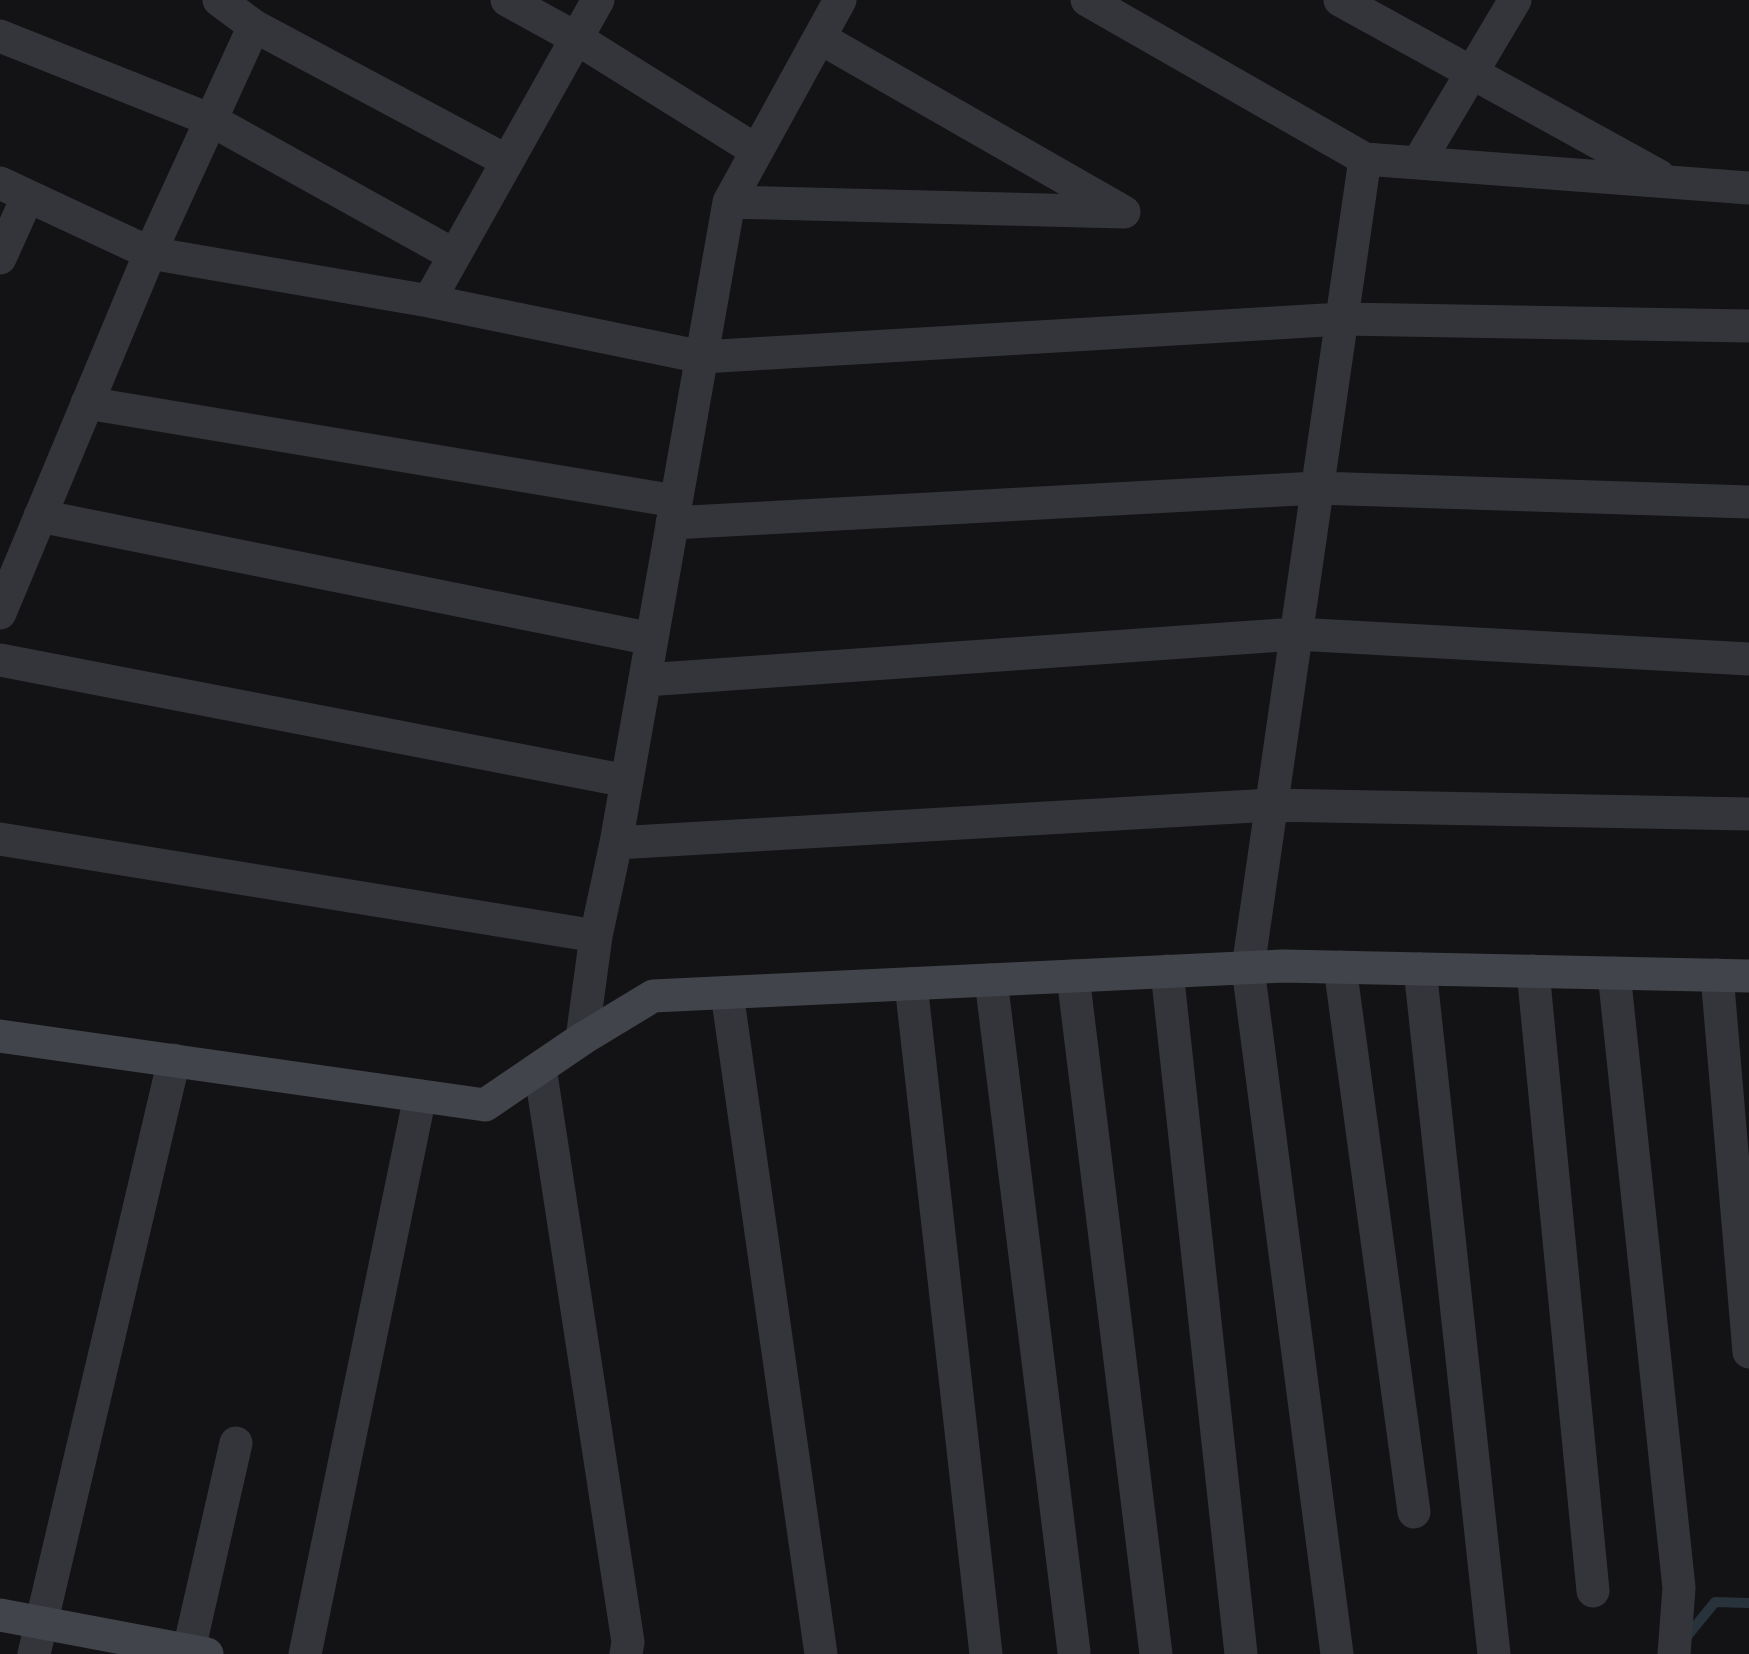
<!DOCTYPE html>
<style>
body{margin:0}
canvas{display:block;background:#131315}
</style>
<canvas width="1749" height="1654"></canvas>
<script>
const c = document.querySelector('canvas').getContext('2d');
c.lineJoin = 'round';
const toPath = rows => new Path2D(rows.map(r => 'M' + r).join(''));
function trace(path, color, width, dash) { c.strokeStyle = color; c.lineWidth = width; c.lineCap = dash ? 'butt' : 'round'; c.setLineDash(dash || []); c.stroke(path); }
const stream = toPath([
 [1684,1640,1715,1602,1749,1603]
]);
const street = toPath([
 [507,0,576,38,757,151],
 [1087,0,1365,159,1749,188],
 [1340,0,1659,176],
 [254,26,507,161],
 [0,36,211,120,454,255],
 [1418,163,1515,0],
 [0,183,150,253,429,301,702,357,1342,319,1749,326],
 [729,202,1124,212,820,38],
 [0,258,28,196],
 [429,301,598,0],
 [87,403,675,501],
 [40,516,652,639],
 [672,523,1317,488,1749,502],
 [0,613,150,253,254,26,219,0],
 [0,660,627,781],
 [645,680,1296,634,1749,659],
 [0,839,596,936],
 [616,843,1271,805,1749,814],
 [1340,967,1414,1512],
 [1420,969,1494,1654],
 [1167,971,1241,1654],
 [1533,971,1593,1591],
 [1614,973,1679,1588,1674,1654],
 [1717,975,1749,1352],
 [1073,976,1156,1654],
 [991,980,1074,1652],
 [911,984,986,1654],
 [727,993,821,1654],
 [582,1039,596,936,616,843,729,202,840,0],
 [540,1068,628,1642,626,1654],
 [34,1654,174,1060],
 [188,1654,236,1443],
 [305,1654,420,1096],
 [1337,1654,1248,968,1365,159]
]);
const secondary = toPath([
 [0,1036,485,1105,582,1039,653,996,1283,966,1749,976],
 [0,1615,207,1654]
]);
trace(stream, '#28323a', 10);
trace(street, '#34353b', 33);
trace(secondary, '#42444b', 33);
</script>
